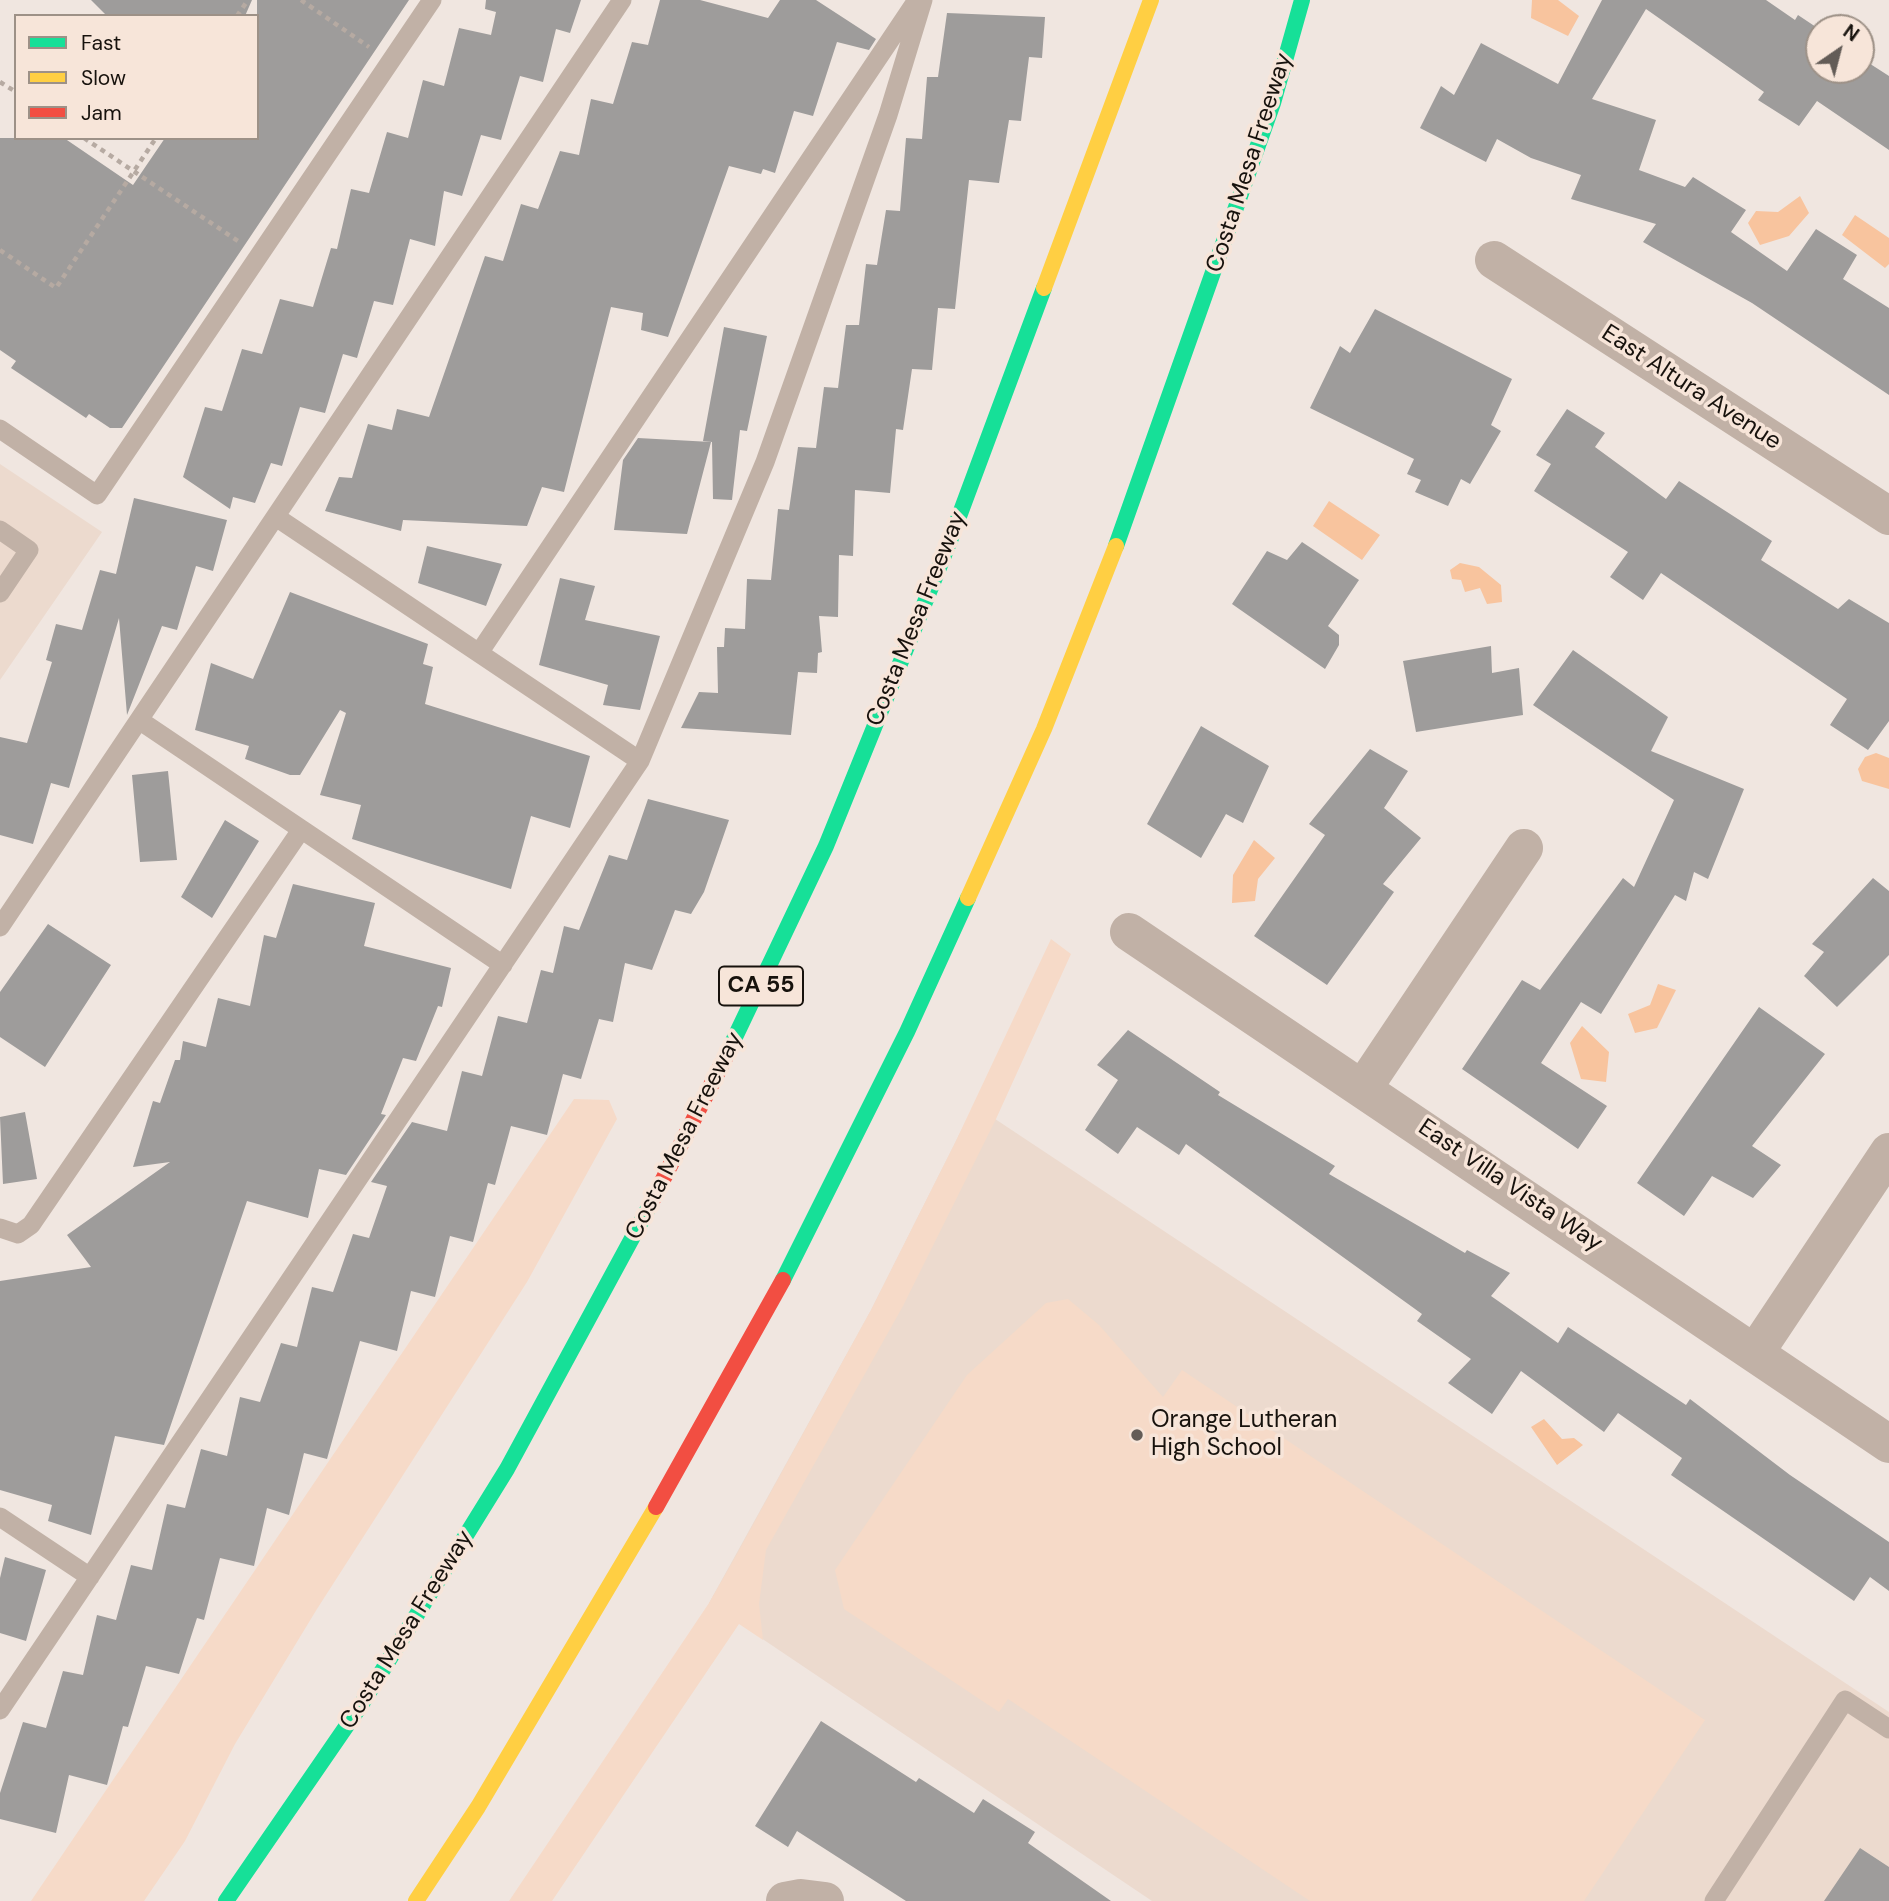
<!DOCTYPE html>
<style>
body{margin:0}
#map{position:relative;width:1889px;height:1901px;overflow:hidden;background:#f0e6e0;font-family:"DM Sans",sans-serif}
canvas{display:block}
.legend{position:absolute;left:14px;top:14px;width:245px;height:126px;box-sizing:border-box;background:#f7e5d9;border:2px solid #9d9187;margin:0;padding:9px 12px;list-style:none;font-size:21px;color:#17120d}
.legend li{display:flex;align-items:center;gap:14px;height:35px}
.legend b{width:35px;border:2px solid #9d9187}
.north{position:absolute;left:1805px;top:14px;width:70px;height:70px;box-sizing:border-box;background:#f7e5d9;border:2px solid #9d9187;border-radius:50%;rotate:35deg;font-size:19px;font-weight:700;line-height:28px;text-align:center;color:#17120d}
.north::after{content:'';display:block;margin:auto;width:24px;height:32px;background:#635c57;clip-path:polygon(50% 0,100% 100%,50% 72%,0 100%)}
</style>
<div id="map">
<canvas width="1889" height="1901"></canvas>
<ul class="legend">
<li><b style="height:9px;background:#16e098"></b>Fast</li>
<li><b style="height:9px;background:#ffcf43"></b>Slow</li>
<li><b style="height:9px;background:#f24e42"></b>Jam</li>
</ul>
<div class="north">N</div>
</div>
<script>
const c = document.querySelector('canvas').getContext('2d');
c.lineJoin = 'round';
function fillPath(path, color) { c.fillStyle = color; c.fill(path, 'evenodd'); }
const toPath = rows => new Path2D(rows.map(r => 'M' + r).join(''));
function trace(path, color, width, dash) { c.strokeStyle = color; c.lineWidth = width; c.lineCap = dash ? 'butt' : 'round'; c.setLineDash(dash || []); c.stroke(path); }
function write(font, color, halo, rows, align = 'center') {
  c.font = font + ' "DM Sans",sans-serif'; c.lineWidth = 7; c.setLineDash([]); c.textBaseline = 'middle'; c.strokeStyle = halo; c.fillStyle = color; for (const [text, x, y, turn = 0] of rows) {
    c.save(); c.translate(x, y); c.rotate((+turn || 0) * Math.PI / 180); c.textAlign = isNaN(turn) ? turn : align; if (halo) c.strokeText(text, 0, 0); c.fillText(text, 0, 0); c.restore();
  }
}
const built = toPath([
 [0,464,102,532,0,680],
 [974,1105,1889,1712,1889,1901,1152,1901,709,1603,871,1310]
]);
const green = toPath([
 [1051,939,1071,954,996,1119,903,1306,766,1550,759,1604,763,1640,739,1624,552,1901,509,1901,709,1603,733,1561,871,1310,954,1145],
 [574,1099,609,1100,617,1119,527,1282,317,1609,235,1744,185,1841,144,1901,31,1901],
 [1068,1299,1099,1325,1163,1397,1182,1370,1705,1720,1584,1901,1310,1901,1008,1699,999,1712,844,1609,835,1570,967,1375,1046,1303]
]);
const water = toPath([
 [1532,0,1558,0,1579,16,1568,36,1531,18],
 [1800,196,1809,213,1789,236,1760,245,1748,223,1756,211,1778,212],
 [1855,215,1889,238,1889,264,1885,268,1842,235],
 [1329,501,1380,535,1362,560,1313,526],
 [1460,563,1479,567,1501,585,1502,602,1487,604,1480,588,1465,592,1461,580,1452,579,1450,570],
 [1876,753,1889,758,1889,789,1862,781,1858,769,1865,757],
 [1254,840,1275,858,1258,879,1255,901,1232,903,1233,875],
 [1658,984,1676,990,1657,1028,1635,1033,1628,1014,1650,1005],
 [1582,1026,1609,1052,1606,1082,1581,1079,1570,1043],
 [1544,1419,1562,1439,1574,1438,1583,1445,1557,1465,1531,1427]
]);
const building = toPath([
 [91,0,252,0,245,16,107,16],
 [257,0,409,0,122,428,110,428,89,414,86,418,11,368,16,361,0,350,0,138,64,138,133,185,165,138,257,138],
 [486,0,581,0,570,33,556,29,543,82,520,76,501,140,481,135,462,196,444,191,435,246,410,239,393,305,374,301,357,358,343,354,325,413,300,407,282,466,271,463,255,503,233,497,230,509,183,477,205,407,222,411,242,349,262,354,280,299,313,307,331,248,337,249,351,189,369,193,387,132,408,138,423,80,444,86,459,28,491,35,496,12,485,9],
 [660,0,700,0,768,18,780,0,816,0,876,39,869,50,837,42,813,116,794,111,775,173,763,169,761,174,729,166,668,337,641,330,643,313,611,307,564,492,542,487,527,526,403,520,401,531,325,511,339,477,352,478,368,424,392,430,397,409,429,417,485,256,503,261,521,204,538,209,560,151,579,155,591,99,613,104,632,42,648,45],
 [1602,0,1766,0,1795,20,1798,15,1819,29,1819,70,1861,70,1861,58,1889,76,1889,150,1817,101,1799,126,1758,100,1764,92,1646,9,1592,99,1656,120,1639,170,1685,187,1693,177,1746,210,1731,232,1787,271,1816,229,1857,255,1843,279,1889,308,1889,395,1752,303,1643,242,1656,224,1571,199,1581,175,1531,158,1497,139,1486,162,1420,128,1441,86,1454,95,1481,43,1558,84],
 [947,13,1045,17,1042,58,1029,57,1021,121,1009,120,999,183,969,180,955,309,938,308,932,370,912,369,903,430,896,429,890,493,855,490,853,556,839,555,838,617,819,616,822,652,818,653,817,673,798,672,791,735,681,728,699,692,718,693,717,647,724,647,725,628,745,629,747,579,771,580,778,509,789,510,798,447,816,448,824,387,838,388,846,325,859,325,866,264,877,265,886,210,900,211,906,138,922,139,927,77,938,77],
 [1375,309,1512,379,1491,425,1501,431,1470,484,1461,479,1448,506,1415,492,1421,480,1407,474,1414,459,1310,408,1340,346,1350,353],
 [724,327,767,336,747,431,740,430,732,500,713,499,712,442,703,441],
 [1567,409,1605,433,1595,447,1666,499,1679,481,1772,541,1761,560,1838,609,1849,599,1889,623,1889,721,1868,750,1830,725,1847,699,1661,573,1643,600,1610,577,1628,552,1534,491,1551,464,1536,455],
 [638,438,711,442,687,534,614,530,623,460],
 [134,498,227,520,213,571,196,566,177,630,162,626,127,715,119,618,69,788,51,783,33,844,0,835,0,737,27,743,52,662,46,660,56,624,82,630,100,570,116,574],
 [1302,542,1359,580,1328,626,1339,635,1339,645,1325,669,1232,604,1267,551,1287,560],
 [427,546,502,564,486,606,418,583],
 [560,578,595,586,585,620,660,636,640,710,603,705,608,685,539,665],
 [290,592,428,644,423,664,433,667,425,704,590,756,570,828,531,816,511,889,352,839,361,805,320,795,346,713,340,710,300,775,290,775,245,759,249,746,195,730,211,663,253,679],
 [1491,646,1492,673,1519,668,1523,715,1416,732,1403,661],
 [1573,650,1668,717,1651,751,1744,789,1708,879,1694,872,1686,901,1675,895,1601,1014,1581,1002,1541,1063,1607,1106,1578,1149,1462,1069,1522,980,1540,990,1623,878,1634,887,1674,800,1533,705],
 [1201,726,1269,766,1243,823,1226,814,1201,858,1147,824],
 [1370,749,1408,771,1384,808,1421,838,1383,884,1394,892,1327,985,1254,936,1325,835,1309,824],
 [168,771,177,860,140,862,132,775],
 [648,799,729,820,704,892,691,914,675,910,652,970,625,963,613,1022,599,1019,581,1079,563,1074,547,1135,511,1126,495,1185,488,1183,473,1242,450,1236,435,1297,411,1291,397,1351,360,1341,327,1459,304,1453,289,1515,267,1508,254,1566,220,1558,204,1620,197,1618,179,1674,146,1666,128,1727,123,1726,107,1785,69,1775,56,1833,0,1819,0,1793,23,1722,46,1728,63,1671,83,1675,97,1615,116,1620,131,1565,152,1570,167,1504,185,1508,201,1449,227,1456,240,1397,260,1402,281,1343,297,1347,312,1287,333,1292,353,1234,369,1238,387,1186,371,1182,412,1122,447,1131,462,1071,482,1076,498,1016,527,1023,541,970,553,973,564,926,579,930,609,855,627,860],
 [225,820,259,841,212,918,181,897],
 [1873,878,1889,891,1889,955,1837,1007,1804,976,1824,952,1812,944],
 [293,884,375,903,364,946,451,968,442,1007,438,1006,416,1061,403,1058,381,1114,386,1115,346,1175,319,1169,308,1218,247,1201,164,1445,115,1436,91,1535,48,1521,52,1505,0,1490,0,1281,91,1267,67,1235,170,1162,133,1167,153,1101,160,1103,175,1060,180,1060,183,1041,206,1047,218,998,250,1006,264,935,276,938],
 [48,924,111,965,45,1067,0,1037,0,992],
 [1759,1007,1825,1054,1752,1146,1781,1165,1753,1198,1712,1176,1684,1216,1637,1183],
 [1128,1030,1220,1092,1218,1095,1335,1166,1329,1174,1465,1253,1467,1250,1510,1273,1491,1296,1558,1343,1568,1327,1686,1405,1690,1399,1790,1475,1889,1542,1889,1591,1870,1577,1854,1601,1671,1475,1682,1458,1618,1413,1604,1432,1521,1371,1492,1414,1448,1383,1471,1359,1417,1321,1422,1314,1186,1144,1179,1155,1137,1127,1118,1154,1085,1130,1118,1080,1097,1065],
 [25,1112,37,1179,3,1184,0,1117],
 [5,1557,46,1570,26,1641,0,1633,0,1578],
 [821,1721,916,1782,919,1778,974,1813,983,1799,1035,1832,1028,1843,1111,1901,906,1901,797,1831,788,1847,755,1826],
 [1860,1848,1889,1867,1889,1901,1824,1901]
]);
const path = toPath([
 [301,0,369,47],
 [237,16,248,0],
 [0,82,16,92],
 [84,138,238,241],
 [0,250,56,288,156,138]
]);
const lane = toPath([
 [0,429,97,495,432,0],
 [276,517,640,761],
 [0,530,29,550,0,593],
 [479,653,915,3],
 [139,720,503,965],
 [0,927,622,0],
 [0,1228,18,1234,31,1225,301,830],
 [0,1517,90,1577],
 [0,1710,640,761,765,462,888,115,923,0],
 [1714,1901,1845,1700,1889,1729]
]);
const street = toPath([
 [1494,260,1889,516],
 [1129,932,1889,1444],
 [1364,1087,1524,848],
 [1755,1353,1889,1152],
 [785,1901,801,1898,825,1901]
]);
const fast = toPath([
 [1116,546,1273,103,1302,0],
 [726,1056,826,846,951,538,1044,288],
 [783,1280,907,1032,968,898],
 [226,1901,361,1705,507,1469,649,1207]
]);
const slow = toPath([
 [1044,288,1151,0],
 [968,898,1044,729,1116,546],
 [416,1901,478,1807,656,1507]
]);
const jam = toPath([
 [649,1207,726,1056],
 [656,1507,783,1280]
]);
const markers = [
 [1137,1435,7,"#635c57"]
];
const shields = [
 [761,986,84]
];
const shieldNames = [
 ["CA 55",761,986]
];
const streetNames = [
 ["Costa Mesa Freeway",1250,163,-72],
 ["East Altura Avenue",1691,388,33],
 ["Costa Mesa Freeway",917,619,-68],
 ["Costa Mesa Freeway",685,1136,-63],
 ["East Villa Vista Way",1510,1186,34],
 ["Costa Mesa Freeway",407,1630,-58]
];
const poiNames = [
 ["Orange Lutheran",1151,1421],
 ["High School",1151,1449]
];
fillPath(built, '#ecdace');
fillPath(green, '#f6dac8');
fillPath(water, '#f8c49e');
fillPath(building, '#9e9c9b');
trace(path, '#b6aaa2', 4.5, [5, 5]);
trace(lane, '#c1b1a6', 19);
trace(street, '#c1b1a6', 38);
trace(fast, '#16e098', 16);
trace(slow, '#ffcf43', 16);
trace(jam, '#f24e42', 16);
for (const [x, y, r, color] of markers) { const dot = new Path2D(); dot.arc(x, y, r, 0, 2 * Math.PI); c.fillStyle = color; c.fill(dot); trace(dot, '#f7e5d9', 2.5); }
for (const [x, y, w] of shields) { const box = new Path2D(); box.roundRect(x - w / 2, y - 19.5, w, 39, 5); c.fillStyle = '#f7e5d9'; c.fill(box); trace(box, '#17120d', 2); }
write('bold 23px', '#17120d', null, shieldNames);
write('24px', '#17120d', '#f7e5d9', streetNames);
write('24px', '#17120d', '#f7e5d9', poiNames, 'left');
</script>
